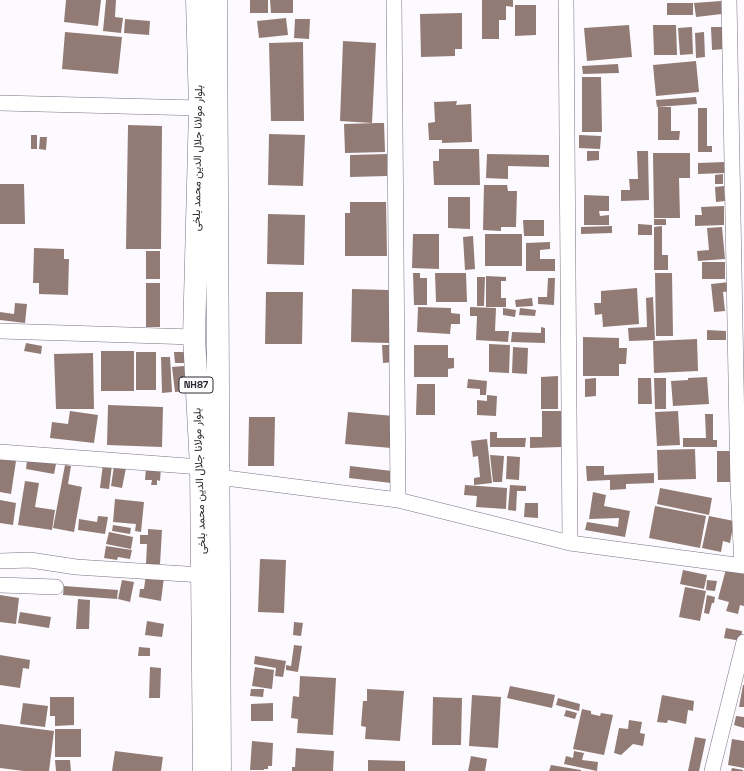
<!DOCTYPE html>
<meta charset="utf-8">
<style>
body{margin:0}
canvas{display:block;background:#fcfaff}
</style>
<canvas width="744" height="771"></canvas>
<script>
const c = document.querySelector('canvas').getContext('2d');
c.lineJoin = 'round';
function fillPath(path, color) { c.fillStyle = color; c.fill(path, 'evenodd'); }
const toPath = rows => new Path2D(rows.map(r => 'M' + r).join(''));
function trace(path, color, width, dash) { c.strokeStyle = color; c.lineWidth = width; c.lineCap = dash ? 'butt' : 'round'; c.setLineDash(dash || []); c.stroke(path); }
function write(font, color, halo, rows, align = 'center') {
  c.font = font + ' "Space Grotesk",Vazirmatn,sans-serif'; c.lineWidth = 3; c.setLineDash([]); c.textBaseline = 'middle'; c.strokeStyle = halo; c.fillStyle = color; for (const [text, x, y, turn = 0] of rows) {
    c.save(); c.translate(x, y); c.rotate((+turn || 0) * Math.PI / 180); c.textAlign = isNaN(turn) ? turn : align; if (halo) c.strokeText(text, 0, 0); c.fillText(text, 0, 0); c.restore();
  }
}
const building = toPath([
 [66,0,101,0,98,26,64,22],
 [106,0,116,0,115,17,123,18,121,33,103,31],
 [250,0,268,0,268,13,250,13],
 [270,0,293,0,293,13,271,13],
 [482,0,513,0,513,7,506,6,506,20,499,20,499,39,482,39],
 [721,1,722,14,696,17,694,3],
 [667,3,693,3,693,15,667,15],
 [515,5,536,5,536,35,515,36],
 [462,13,462,49,455,49,455,56,421,57,420,14],
 [286,18,288,35,259,38,257,21],
 [125,19,150,21,149,35,124,33],
 [295,19,310,19,309,39,294,38],
 [629,25,632,57,587,61,584,28],
 [653,25,676,25,677,55,654,55],
 [692,27,693,54,680,55,678,28],
 [711,27,724,27,725,49,712,50],
 [65,32,122,37,118,74,62,69],
 [704,32,705,57,696,58,695,33],
 [343,41,376,43,372,123,340,121],
 [303,42,304,121,271,121,269,43],
 [696,61,699,92,656,96,653,65],
 [618,64,619,73,583,74,582,66],
 [582,77,601,77,602,132,582,132],
 [696,97,697,104,657,107,656,100],
 [457,101,456,105,471,104,472,142,442,143,442,140,429,140,428,123,435,122,434,102],
 [658,107,671,107,671,131,680,131,679,140,658,140],
 [698,108,707,108,707,146,712,146,712,152,698,152],
 [377,123,384,123,385,152,345,153,344,124],
 [128,125,162,126,161,249,126,249],
 [269,134,305,135,303,186,268,185],
 [31,135,37,135,37,149,31,149],
 [579,135,601,136,600,149,579,148],
 [40,137,47,137,46,150,39,149],
 [439,149,479,149,480,185,434,185,433,161,439,161],
 [587,151,599,151,599,160,587,161],
 [637,151,648,151,649,200,621,201,621,190,630,190,629,179,638,179],
 [653,153,690,153,690,178,679,178,680,218,654,218],
 [387,154,387,176,350,177,350,155],
 [487,154,549,155,549,167,508,166,508,179,486,178],
 [725,162,725,173,698,174,698,163],
 [723,174,723,184,715,184,715,175],
 [0,184,24,184,25,224,0,224],
 [484,185,507,185,508,191,517,191,516,227,501,227,501,231,483,230],
 [724,186,725,201,716,202,715,187],
 [584,195,609,196,609,211,599,211,600,216,609,215,609,225,584,225],
 [448,197,470,197,470,229,448,228],
 [350,202,386,202,387,256,345,256,345,213,350,213],
 [724,206,724,225,695,226,695,215,702,215,701,207],
 [268,214,305,215,304,265,267,264],
 [654,219,666,219,666,225,654,225],
 [523,220,544,220,544,236,524,236],
 [638,224,652,225,652,235,638,235],
 [612,226,612,233,581,234,581,227],
 [662,226,662,255,668,255,668,270,654,270,654,227],
 [722,227,725,259,698,261,697,251,709,250,707,228],
 [413,234,439,234,439,269,412,268],
 [485,234,522,234,522,266,485,266],
 [473,236,475,269,465,270,463,237],
 [550,242,550,249,540,250,540,259,555,259,555,271,526,271,526,243],
 [34,248,64,249,64,259,69,259,68,295,39,294,39,283,33,283],
 [146,251,160,251,160,279,146,279],
 [702,262,725,262,725,279,702,279],
 [413,273,420,273,420,278,427,278,427,305,414,305],
 [435,273,466,273,467,302,436,302],
 [655,273,672,273,673,336,656,336],
 [486,276,506,277,506,281,501,281,501,298,506,298,506,307,486,307],
 [477,277,485,277,484,306,477,306],
 [548,278,555,278,554,305,538,304,538,297,547,297],
 [730,282,732,291,723,292,725,311,714,312,711,284],
 [146,283,160,283,160,327,146,327],
 [637,288,639,324,603,327,602,314,595,315,594,303,601,303,601,291],
 [352,289,390,290,389,343,351,342],
 [266,292,303,292,302,344,265,344],
 [653,297,655,340,629,341,628,328,647,327,646,298],
 [532,298,533,306,516,307,515,300],
 [15,303,27,304,25,323,0,320,0,312,14,314],
 [418,307,451,308,451,313,460,314,460,324,451,324,450,334,417,332],
 [470,307,496,308,495,331,509,331,508,342,476,340,477,316,470,316],
 [503,308,516,310,515,317,503,315],
 [520,308,536,310,535,316,519,315],
 [541,327,545,328,545,343,511,342,512,332,541,333],
 [707,330,726,331,726,340,707,340],
 [583,337,619,338,619,348,627,348,626,364,619,364,619,376,583,376],
 [697,339,698,371,654,373,653,341],
 [26,343,42,346,41,354,24,351],
 [489,344,510,345,509,373,489,372],
 [382,345,393,345,393,362,383,363],
 [414,345,448,345,448,358,454,358,454,368,448,369,448,377,414,377],
 [513,347,528,348,527,374,512,373],
 [101,351,134,351,134,391,101,391],
 [136,352,156,352,156,390,136,390],
 [174,352,185,352,185,363,175,363],
 [93,353,94,409,56,409,54,354],
 [161,357,170,357,172,392,162,393],
 [184,366,187,391,175,392,172,367],
 [558,376,558,409,541,409,541,377],
 [707,377,709,404,673,406,671,381,688,380,688,378],
 [596,378,596,396,585,397,585,379],
 [638,378,651,378,652,404,638,404],
 [654,378,666,378,666,409,655,409],
 [468,379,487,381,486,395,480,395,480,389,467,388],
 [417,384,435,384,435,415,416,415],
 [487,395,497,396,496,416,477,415,477,400,487,401],
 [108,405,163,407,162,447,107,445],
 [70,411,98,415,94,443,50,438,52,422,68,424],
 [542,411,561,411,561,447,530,448,530,437,542,437],
 [678,411,680,445,657,446,655,412],
 [348,412,394,416,391,448,345,444],
 [705,414,713,414,713,440,717,440,717,447,683,447,683,438,706,438],
 [249,417,275,417,274,466,248,466],
 [490,432,497,432,497,438,526,438,525,447,490,447],
 [487,439,492,483,474,485,474,478,480,477,478,456,473,457,471,441],
 [695,449,696,479,658,480,657,450],
 [717,451,732,451,733,482,717,482],
 [490,455,504,456,502,482,493,482],
 [507,456,520,457,519,480,506,479],
 [0,458,16,461,11,494,0,492],
 [27,460,56,464,54,474,26,469],
 [103,464,112,465,109,489,100,488],
 [65,465,71,466,68,484,82,487,74,532,53,528],
 [114,466,126,468,122,488,111,486],
 [350,466,392,471,391,483,349,478],
 [586,466,604,466,604,475,654,473,654,483,626,484,626,489,610,490,610,480,587,481],
 [146,467,161,467,160,481,157,480,157,485,151,485,152,480,145,480],
 [25,481,39,483,35,507,55,510,52,530,18,525],
 [465,485,507,488,506,509,476,507,477,496,464,495],
 [510,485,526,486,526,491,517,491,516,511,508,510],
 [660,488,712,498,709,515,657,504],
 [593,492,606,495,604,506,630,511,625,537,585,530,587,522,618,527,619,518,589,519],
 [115,499,144,502,141,532,135,531,136,524,113,522],
 [0,500,16,503,13,525,0,523],
 [525,503,538,503,538,518,524,517],
 [655,506,706,516,700,548,649,538],
 [98,516,108,517,105,534,78,530,79,519,97,522],
 [709,516,734,521,730,543,723,541,721,552,702,548],
 [113,525,131,528,130,534,112,531],
 [148,529,162,530,160,564,146,564,147,544,140,544,140,535,148,535],
 [109,532,133,537,131,549,106,544],
 [106,546,132,550,130,559,118,557,117,560,104,558],
 [260,559,286,560,284,613,258,612],
 [726,569,744,574,744,606,740,605,738,614,726,611,729,602,718,599],
 [683,570,707,575,704,589,680,584],
 [146,574,164,577,161,601,139,597,140,589,144,589],
 [122,580,134,582,130,602,118,599],
 [707,580,717,581,715,591,706,590],
 [64,586,118,590,117,599,63,595],
 [685,587,706,591,700,621,679,617],
 [0,595,19,598,16,624,0,622],
 [707,595,715,597,714,603,712,603,709,614,704,613],
 [78,599,90,600,89,629,76,629],
 [20,612,51,617,49,628,18,623],
 [147,621,164,624,162,637,145,635],
 [294,622,303,623,301,636,293,635],
 [726,628,742,631,741,641,724,638],
 [294,645,302,646,298,672,286,670,286,665,291,666],
 [139,647,150,648,150,656,138,656],
 [0,655,30,660,29,669,23,668,20,688,0,685],
 [255,656,286,661,283,677,275,676,276,668,254,664],
 [150,667,161,668,160,698,149,698],
 [255,667,274,670,272,689,252,686],
 [300,676,336,678,333,735,297,733,298,719,291,718,293,696,299,697],
 [743,685,744,685,744,707,739,707],
 [510,686,555,695,552,708,507,698],
 [251,689,264,689,263,697,250,696],
 [367,689,404,691,400,741,365,739,366,727,361,726,363,701,367,701],
 [472,695,501,697,498,748,469,746],
 [662,695,694,701,693,711,688,710,686,724,668,720,667,723,657,722],
 [50,697,74,697,74,725,55,726,55,716,50,716],
 [433,697,462,698,461,745,432,745],
 [558,698,580,704,579,711,556,705],
 [23,703,48,706,45,727,20,724],
 [273,703,273,721,251,721,251,704],
 [582,709,591,711,591,714,600,716,601,713,613,715,604,755,573,749],
 [566,710,577,713,575,719,564,716],
 [736,716,744,717,744,728,734,725],
 [629,720,642,722,640,733,645,734,643,746,633,744,621,755,614,753,619,728,628,729],
 [0,724,54,731,49,771,24,771,0,768],
 [55,729,81,729,81,757,55,757],
 [695,737,706,739,699,771,688,771],
 [732,739,744,741,744,768,728,765],
 [252,741,273,743,272,766,268,766,268,769,264,769,264,770,250,770],
 [296,748,334,751,333,771,292,771,292,767,295,767],
 [115,751,163,757,161,771,112,771],
 [574,751,584,753,582,760,598,762,597,771,564,764,566,756,573,758],
 [471,756,487,759,485,771,468,771],
 [55,760,70,760,71,771,56,771],
 [368,760,405,761,405,771,368,771],
 [551,765,581,770,581,771,549,771],
 [732,768,743,770,743,771,731,771]
]);
const minor = toPath([
 [394,0,398,500],
 [566,0,570,543],
 [729,0,738,486,742,565],
 [0,103,200,108],
 [0,331,194,337],
 [0,452,201,467],
 [218,477,398,500,570,543,744,566],
 [0,561,30,560,76,567,202,575],
 [0,585,56,587],
 [712,771,744,642]
]);
const primary = toPath([
 [197,0,200,108,194,337,201,467,204,771],
 [216,0,220,771]
]);
const shields = [
 [196,385,34]
];
const shieldNames = [
 ["NH87",196,385]
];
const streetNames = [
 ["بلوار مولانا جلال الدین محمد بلخی",198,158,-89],
 ["بلوار مولانا جلال الدین محمد بلخی",200,481,-92]
];
fillPath(building, '#927b75');
trace(minor, '#7a7284', 16);
trace(primary, '#7a7284', 23);
trace(minor, '#fff', 15);
trace(primary, '#fff', 22);
for (const [x, y, w] of shields) { const box = new Path2D(); box.roundRect(x - w / 2, y - 8, w, 16, 3); c.fillStyle = '#fff'; c.fill(box); trace(box, '#2e2a32', 1); }
write('bold 10px', '#2e2a32', null, shieldNames);
write('11px', '#2e2a32', '#fff', streetNames);
</script>
